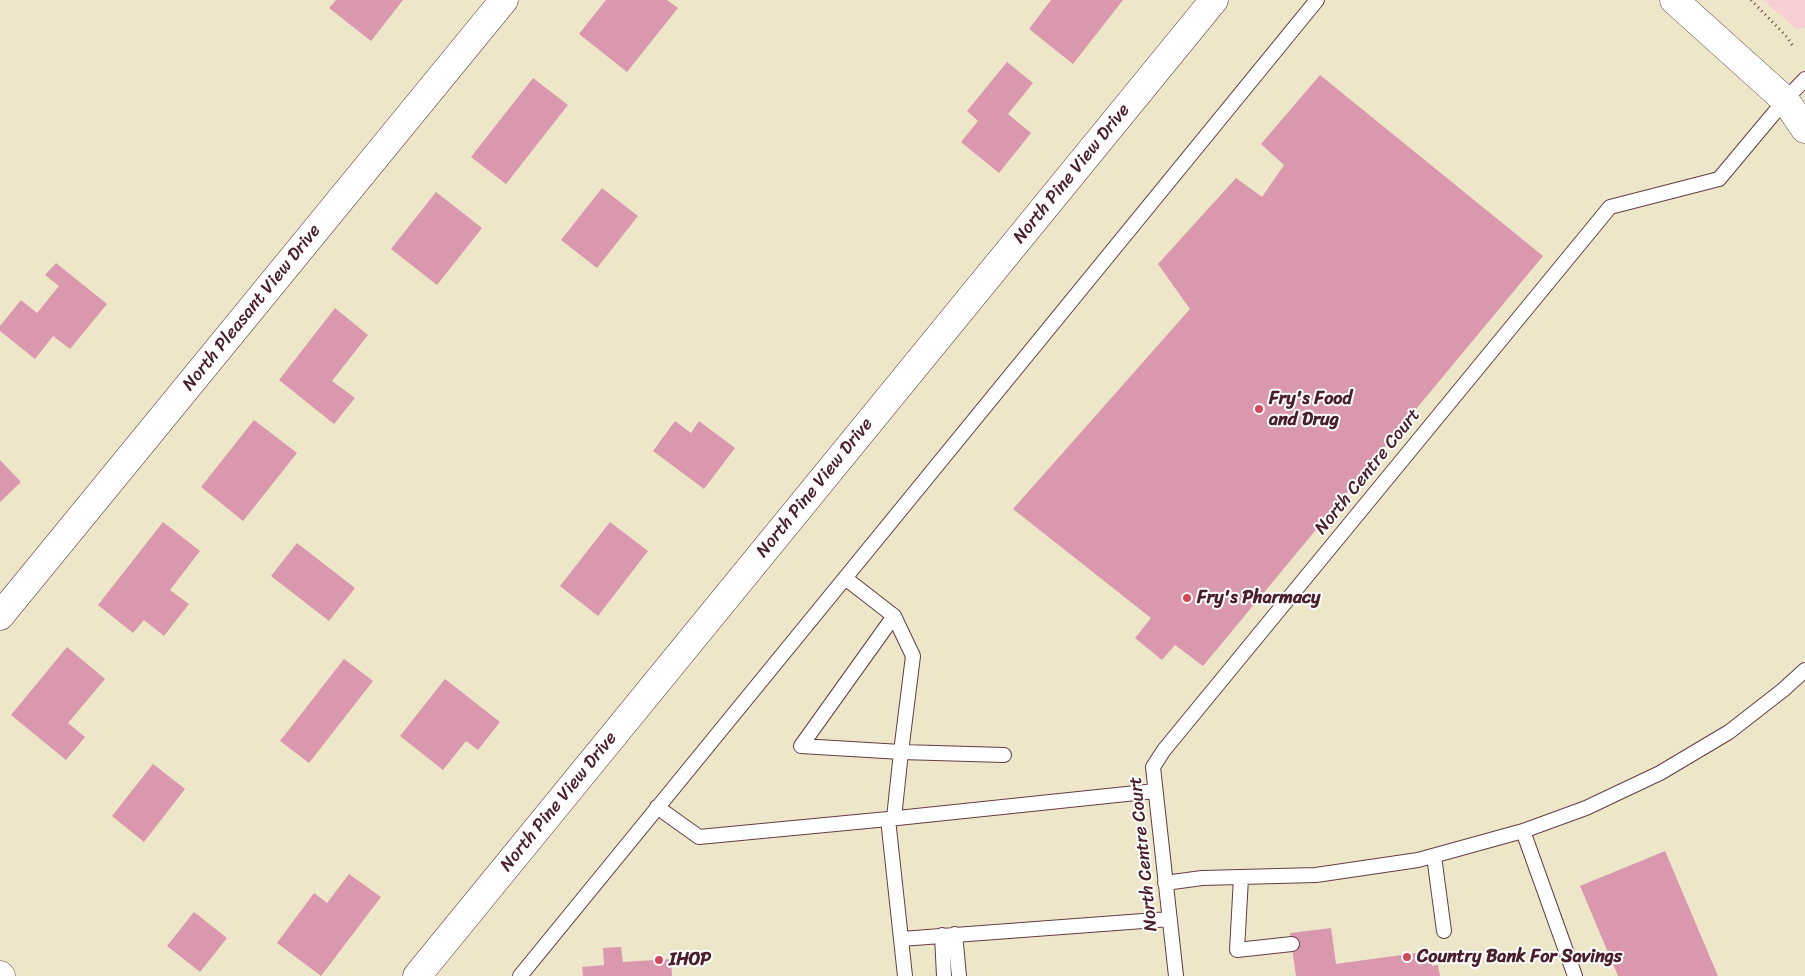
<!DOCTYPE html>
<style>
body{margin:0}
canvas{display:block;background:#eee6c9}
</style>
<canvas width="1805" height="976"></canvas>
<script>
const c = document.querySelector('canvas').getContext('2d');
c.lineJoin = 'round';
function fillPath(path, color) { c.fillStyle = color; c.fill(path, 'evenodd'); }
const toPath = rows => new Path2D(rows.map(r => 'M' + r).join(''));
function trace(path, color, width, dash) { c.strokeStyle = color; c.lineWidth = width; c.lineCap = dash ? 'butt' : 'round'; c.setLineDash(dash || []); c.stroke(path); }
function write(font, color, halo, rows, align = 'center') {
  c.font = font + ' Sriracha,sans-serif'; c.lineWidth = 4; c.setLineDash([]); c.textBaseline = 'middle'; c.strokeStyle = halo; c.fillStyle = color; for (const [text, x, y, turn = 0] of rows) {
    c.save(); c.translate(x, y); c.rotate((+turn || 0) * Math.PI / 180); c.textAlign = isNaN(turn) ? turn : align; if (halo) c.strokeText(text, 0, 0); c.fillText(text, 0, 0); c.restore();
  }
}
const built = toPath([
 [1763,0,1805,0,1805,27,1796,29]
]);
const building = toPath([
 [336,0,403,0,371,41,329,8],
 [606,0,667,0,678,8,627,72,579,34],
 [1051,0,1123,0,1073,64,1029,29],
 [1007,62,1033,83,1008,114,1031,133,999,173,961,142,978,121,967,111],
 [1320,75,1543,256,1203,666,1175,645,1162,660,1135,638,1151,618,1013,509,1190,309,1158,264,1236,178,1262,197,1284,165,1261,144],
 [533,78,568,105,506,184,471,157],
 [602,188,638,216,597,268,561,240],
 [436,192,482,228,437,285,391,249],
 [56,263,107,304,70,349,53,336,35,359,0,331,0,326,21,300,37,313,59,286,45,275],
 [335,308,368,335,332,381,355,398,334,424,279,380],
 [254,420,297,453,243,521,201,487],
 [675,421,691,433,699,421,735,448,704,489,653,451],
 [0,460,21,482,0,502],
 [163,522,200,551,170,590,189,604,164,636,144,620,133,633,98,605],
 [610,522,648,551,598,616,560,586],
 [297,543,355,588,329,621,271,576],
 [67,647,105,679,68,723,85,737,66,760,11,715],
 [344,659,373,681,309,763,280,741],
 [445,679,500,722,478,750,466,741,443,770,400,736],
 [153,764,185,789,144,842,112,816],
 [1665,851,1718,976,1618,976,1580,886],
 [349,874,381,897,321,976,277,943,314,893,327,903],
 [194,912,227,938,200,972,167,946],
 [1331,928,1336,964,1430,951,1432,966,1438,965,1440,976,1296,976,1290,933],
 [621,947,623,962,671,959,672,976,583,976,582,967,604,965,603,948]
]);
const path = toPath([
 [1751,0,1787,37,1793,46]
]);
const lane = toPath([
 [845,578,894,616,801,746,901,752,894,818],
 [894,616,913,656,901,752,1004,755],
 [657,807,699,837,888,819,1155,791],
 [888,819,905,976],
 [1523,831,1575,976],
 [1434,856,1444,931],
 [1241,878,1237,950,1292,944],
 [1165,883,1202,878,1316,875,1418,860,1523,831,1586,808,1660,773,1729,732,1783,690,1805,670],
 [955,934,959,976],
 [942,935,944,976],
 [901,939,1170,919],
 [520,976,1317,0],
 [1176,976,1153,767,1164,750,1610,207,1719,179,1785,100,1805,79]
]);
const street = toPath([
 [0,616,504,0],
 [0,975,1,976],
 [417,976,1214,0]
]);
const secondary = toPath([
 [1674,0,1785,100,1805,129]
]);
const markers = [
 [1259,409,5,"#d1495b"],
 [1187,598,5,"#d1495b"],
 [1407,957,5,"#d1495b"],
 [659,960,5,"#d1495b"]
];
const streetNames = [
 ["North Pine View Drive",1072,174,-51],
 ["North Pleasant View Drive",252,308,-51],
 ["North Centre Court",1368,472,-51],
 ["North Pine View Drive",815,488,-51],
 ["North Pine View Drive",559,802,-51],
 ["North Centre Court",1144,854,-96]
];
const poiNames = [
 ["Fry's Food",1269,399],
 ["and Drug",1269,420],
 ["Fry's Pharmacy",1197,598],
 ["Country Bank For Savings",1417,957],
 ["IHOP",669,960]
];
fillPath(built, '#f7cfd2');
fillPath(building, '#da98af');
trace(lane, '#633d43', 16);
trace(street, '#633d43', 29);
trace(secondary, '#633d43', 29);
trace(path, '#633d43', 3, [1, 4]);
trace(lane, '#fff', 14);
trace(street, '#fff', 28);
trace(secondary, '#fff', 28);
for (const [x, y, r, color] of markers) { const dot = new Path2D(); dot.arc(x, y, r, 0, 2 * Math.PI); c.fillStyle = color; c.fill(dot); trace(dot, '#fff', 2); }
write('18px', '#4a1f2b', '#fff', streetNames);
write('bold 18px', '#4a1f2b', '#fff', poiNames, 'left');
</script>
